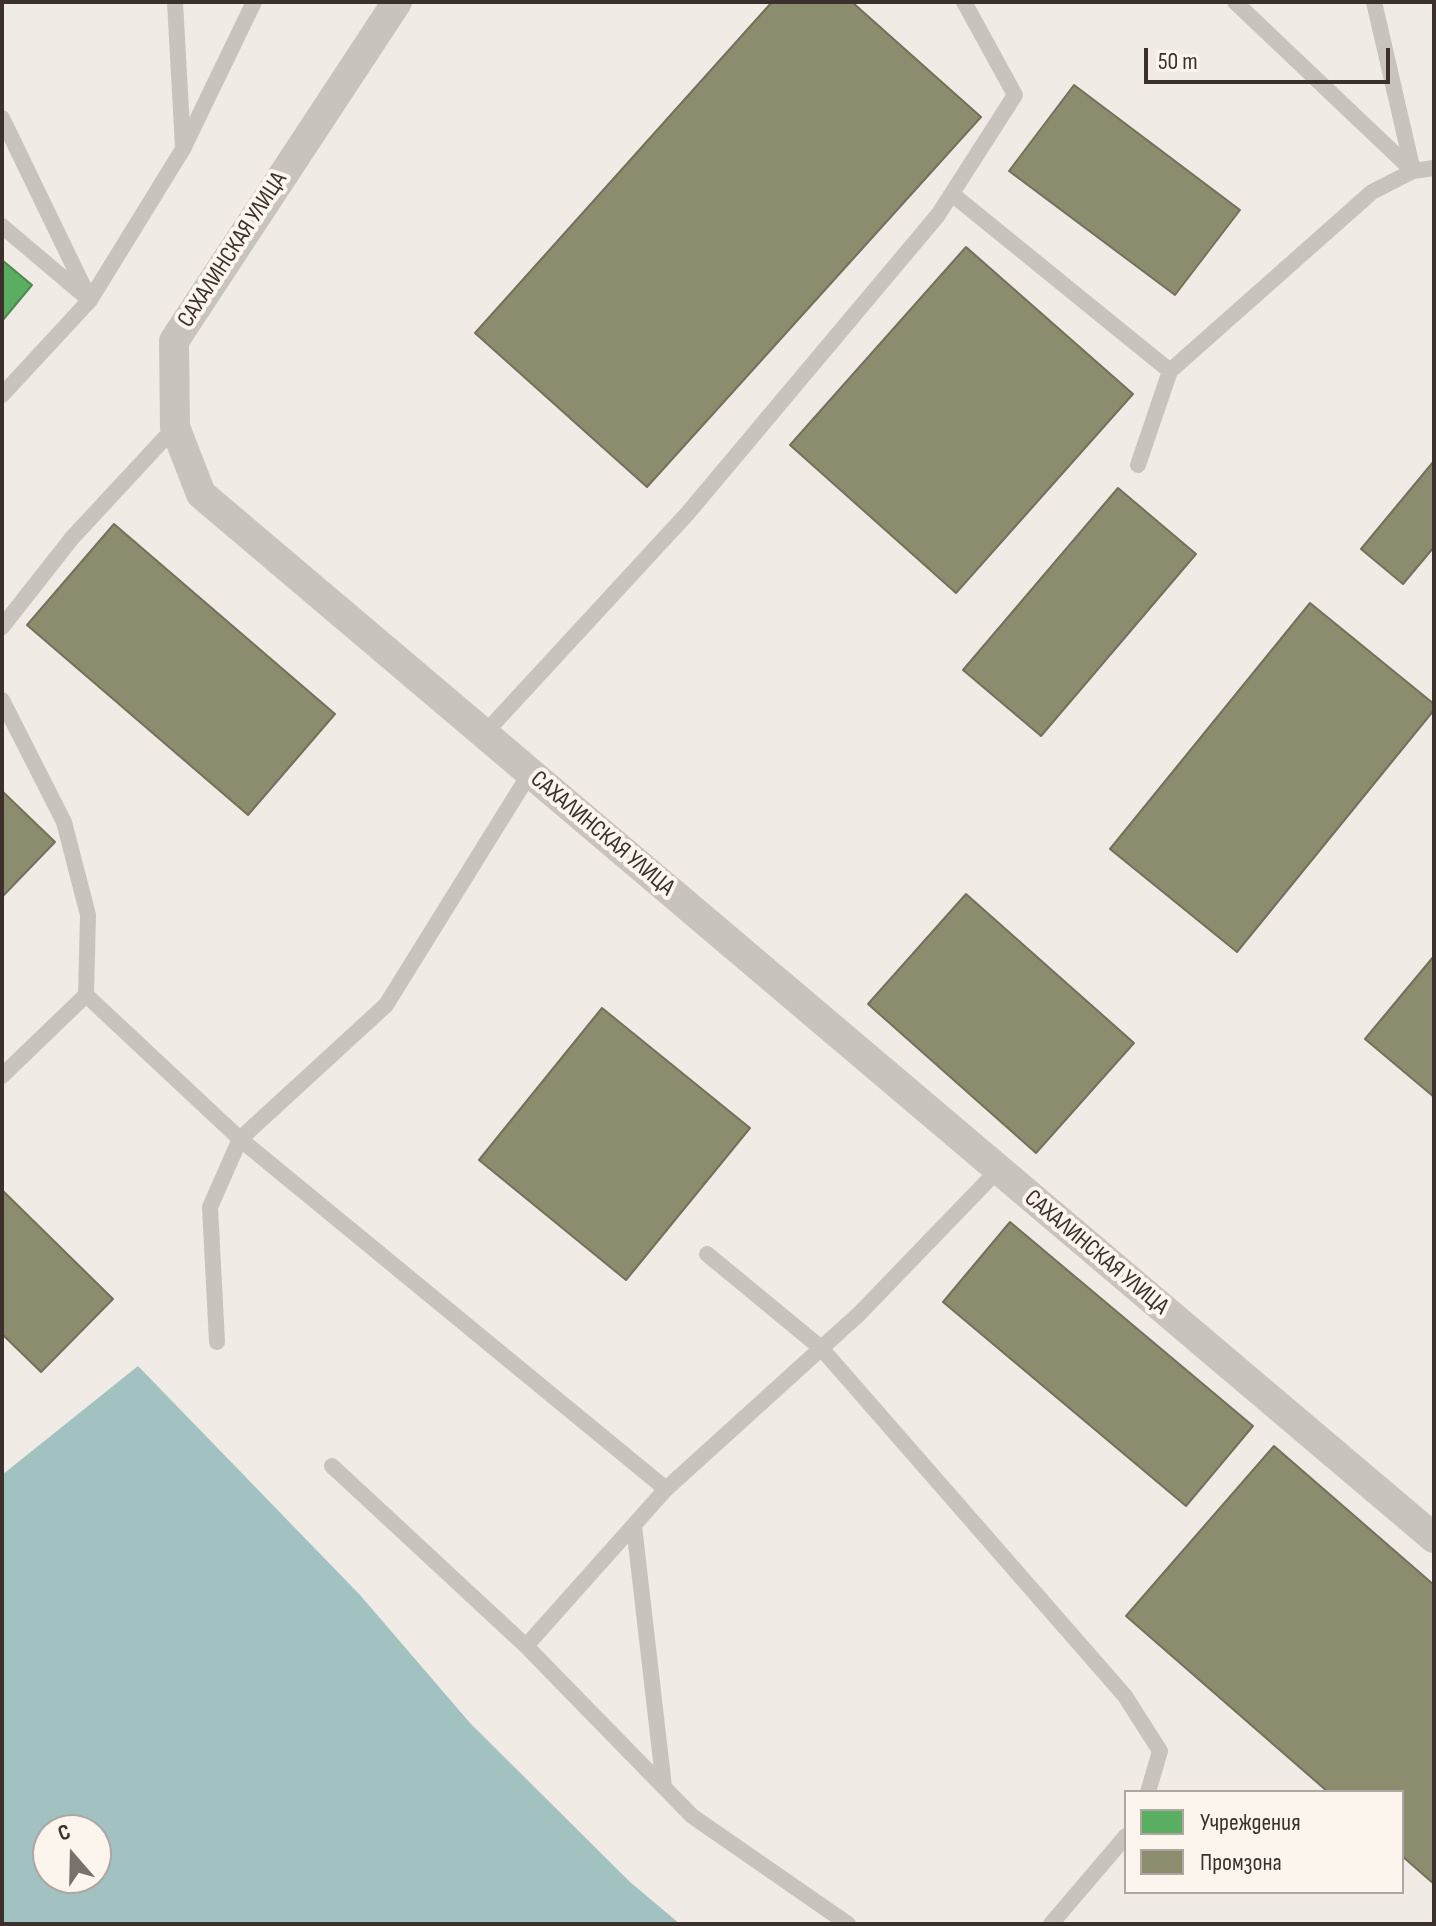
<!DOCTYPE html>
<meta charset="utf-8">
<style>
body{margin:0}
#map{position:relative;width:1436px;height:1926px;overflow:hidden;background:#f0ebe5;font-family:"Sofia Sans Condensed",sans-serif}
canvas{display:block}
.frame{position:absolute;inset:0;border:4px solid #3b302b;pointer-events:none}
.legend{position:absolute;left:1124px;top:1790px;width:280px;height:104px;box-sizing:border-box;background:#fbf5ee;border:2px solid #aea6a0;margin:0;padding:10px 14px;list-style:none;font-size:24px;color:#3b302b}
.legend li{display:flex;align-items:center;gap:16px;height:40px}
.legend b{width:40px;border:2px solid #aea6a0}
.north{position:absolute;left:32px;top:1814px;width:80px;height:80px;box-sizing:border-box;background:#fbf5ee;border:2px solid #aea6a0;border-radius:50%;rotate:340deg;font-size:22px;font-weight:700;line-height:32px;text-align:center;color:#3b302b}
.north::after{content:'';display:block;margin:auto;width:28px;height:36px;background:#7a716c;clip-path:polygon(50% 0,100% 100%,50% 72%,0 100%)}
.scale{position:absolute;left:1144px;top:48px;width:246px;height:36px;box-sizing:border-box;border:4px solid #3b302b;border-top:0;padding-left:10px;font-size:24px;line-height:28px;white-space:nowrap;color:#3b302b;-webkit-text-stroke:6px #fbf5ee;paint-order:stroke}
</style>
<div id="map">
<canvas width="1436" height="1926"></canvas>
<div class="frame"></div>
<ul class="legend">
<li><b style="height:22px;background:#5aae61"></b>Учреждения</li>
<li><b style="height:22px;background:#8c8c6e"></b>Промзона</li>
</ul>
<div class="north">С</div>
<div class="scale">50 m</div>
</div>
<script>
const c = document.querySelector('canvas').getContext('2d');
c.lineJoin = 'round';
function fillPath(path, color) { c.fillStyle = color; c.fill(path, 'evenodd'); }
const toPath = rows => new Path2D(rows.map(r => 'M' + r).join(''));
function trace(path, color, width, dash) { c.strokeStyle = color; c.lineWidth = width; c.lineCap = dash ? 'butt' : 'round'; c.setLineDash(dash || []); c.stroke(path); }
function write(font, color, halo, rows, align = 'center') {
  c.font = font + ' "Sofia Sans Condensed",sans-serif'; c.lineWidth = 8; c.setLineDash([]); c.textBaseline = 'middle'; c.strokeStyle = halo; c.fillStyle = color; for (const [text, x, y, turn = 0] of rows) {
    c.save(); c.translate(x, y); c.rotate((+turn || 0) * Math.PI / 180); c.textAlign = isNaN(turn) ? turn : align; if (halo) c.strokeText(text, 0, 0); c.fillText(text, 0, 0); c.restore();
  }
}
const water = toPath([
 [138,1366,360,1595,470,1723,630,1882,680,1924,2,1924,2,1475],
 [48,1830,96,1830,96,1878,48,1878]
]);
const public = toPath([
 [2,260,32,285,2,321,2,260]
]);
const industry = toPath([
 [772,2,852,2,981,117,647,487,475,333,772,2],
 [1074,85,1240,210,1175,295,1009,171,1074,85],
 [966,247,1133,394,956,593,790,445,966,247],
 [1434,461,1434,547,1403,584,1361,549,1434,461],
 [1118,488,1196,554,1041,736,963,670,1118,488],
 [114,524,335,714,248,815,27,625,114,524],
 [1310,603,1434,704,1434,710,1237,952,1110,849,1310,603],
 [2,791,55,842,2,897,2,791],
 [966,894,1134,1043,1036,1153,868,1004,966,894],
 [1434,956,1434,1097,1365,1039,1434,956],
 [602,1008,750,1128,626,1280,479,1160,602,1008],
 [2,1190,113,1299,41,1372,2,1334,2,1190],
 [1010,1222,1253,1426,1186,1506,943,1302,1010,1222],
 [1274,1446,1434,1585,1434,1884,1402,1856,1402,1792,1328,1792,1126,1616,1274,1446]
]);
const lane = toPath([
 [175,2,183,147],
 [1235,2,1413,171],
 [1374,2,1413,171],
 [2,118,90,300],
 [952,194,1170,371],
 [2,226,86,297],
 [2,395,90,300,183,149,254,2],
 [1138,465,1170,371,1372,192,1413,171,1434,168],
 [2,627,72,538,175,427],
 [2,700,64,822,88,915,86,995,2,1076],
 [484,734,687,514,938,215,1015,95,964,2],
 [86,995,240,1139,666,1489],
 [707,1254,821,1348,1125,1696,1160,1751,1148,1792],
 [217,1342,210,1207,240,1139,386,1005,530,773],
 [332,1466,526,1646,692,1816,848,1924],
 [634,1526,664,1787],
 [526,1646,666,1489,859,1314,998,1170],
 [1051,1924,1126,1836]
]);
const street = toPath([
 [397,2,174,341,175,427,201,494,1434,1538]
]);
const streetNames = [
 ["САХАЛИНСКАЯ УЛИЦА",233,250,-57],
 ["САХАЛИНСКАЯ УЛИЦА",602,834,40],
 ["САХАЛИНСКАЯ УЛИЦА",1096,1253,40]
];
fillPath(water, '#a1c2c1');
fillPath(public, '#5aae61');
trace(public, '#518851', 2);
fillPath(industry, '#8c8c6e');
trace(industry, '#74705a', 2);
trace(lane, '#c9c3be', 16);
trace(street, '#c9c3be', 30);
write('24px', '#3b302b', '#fbf5ee', streetNames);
</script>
